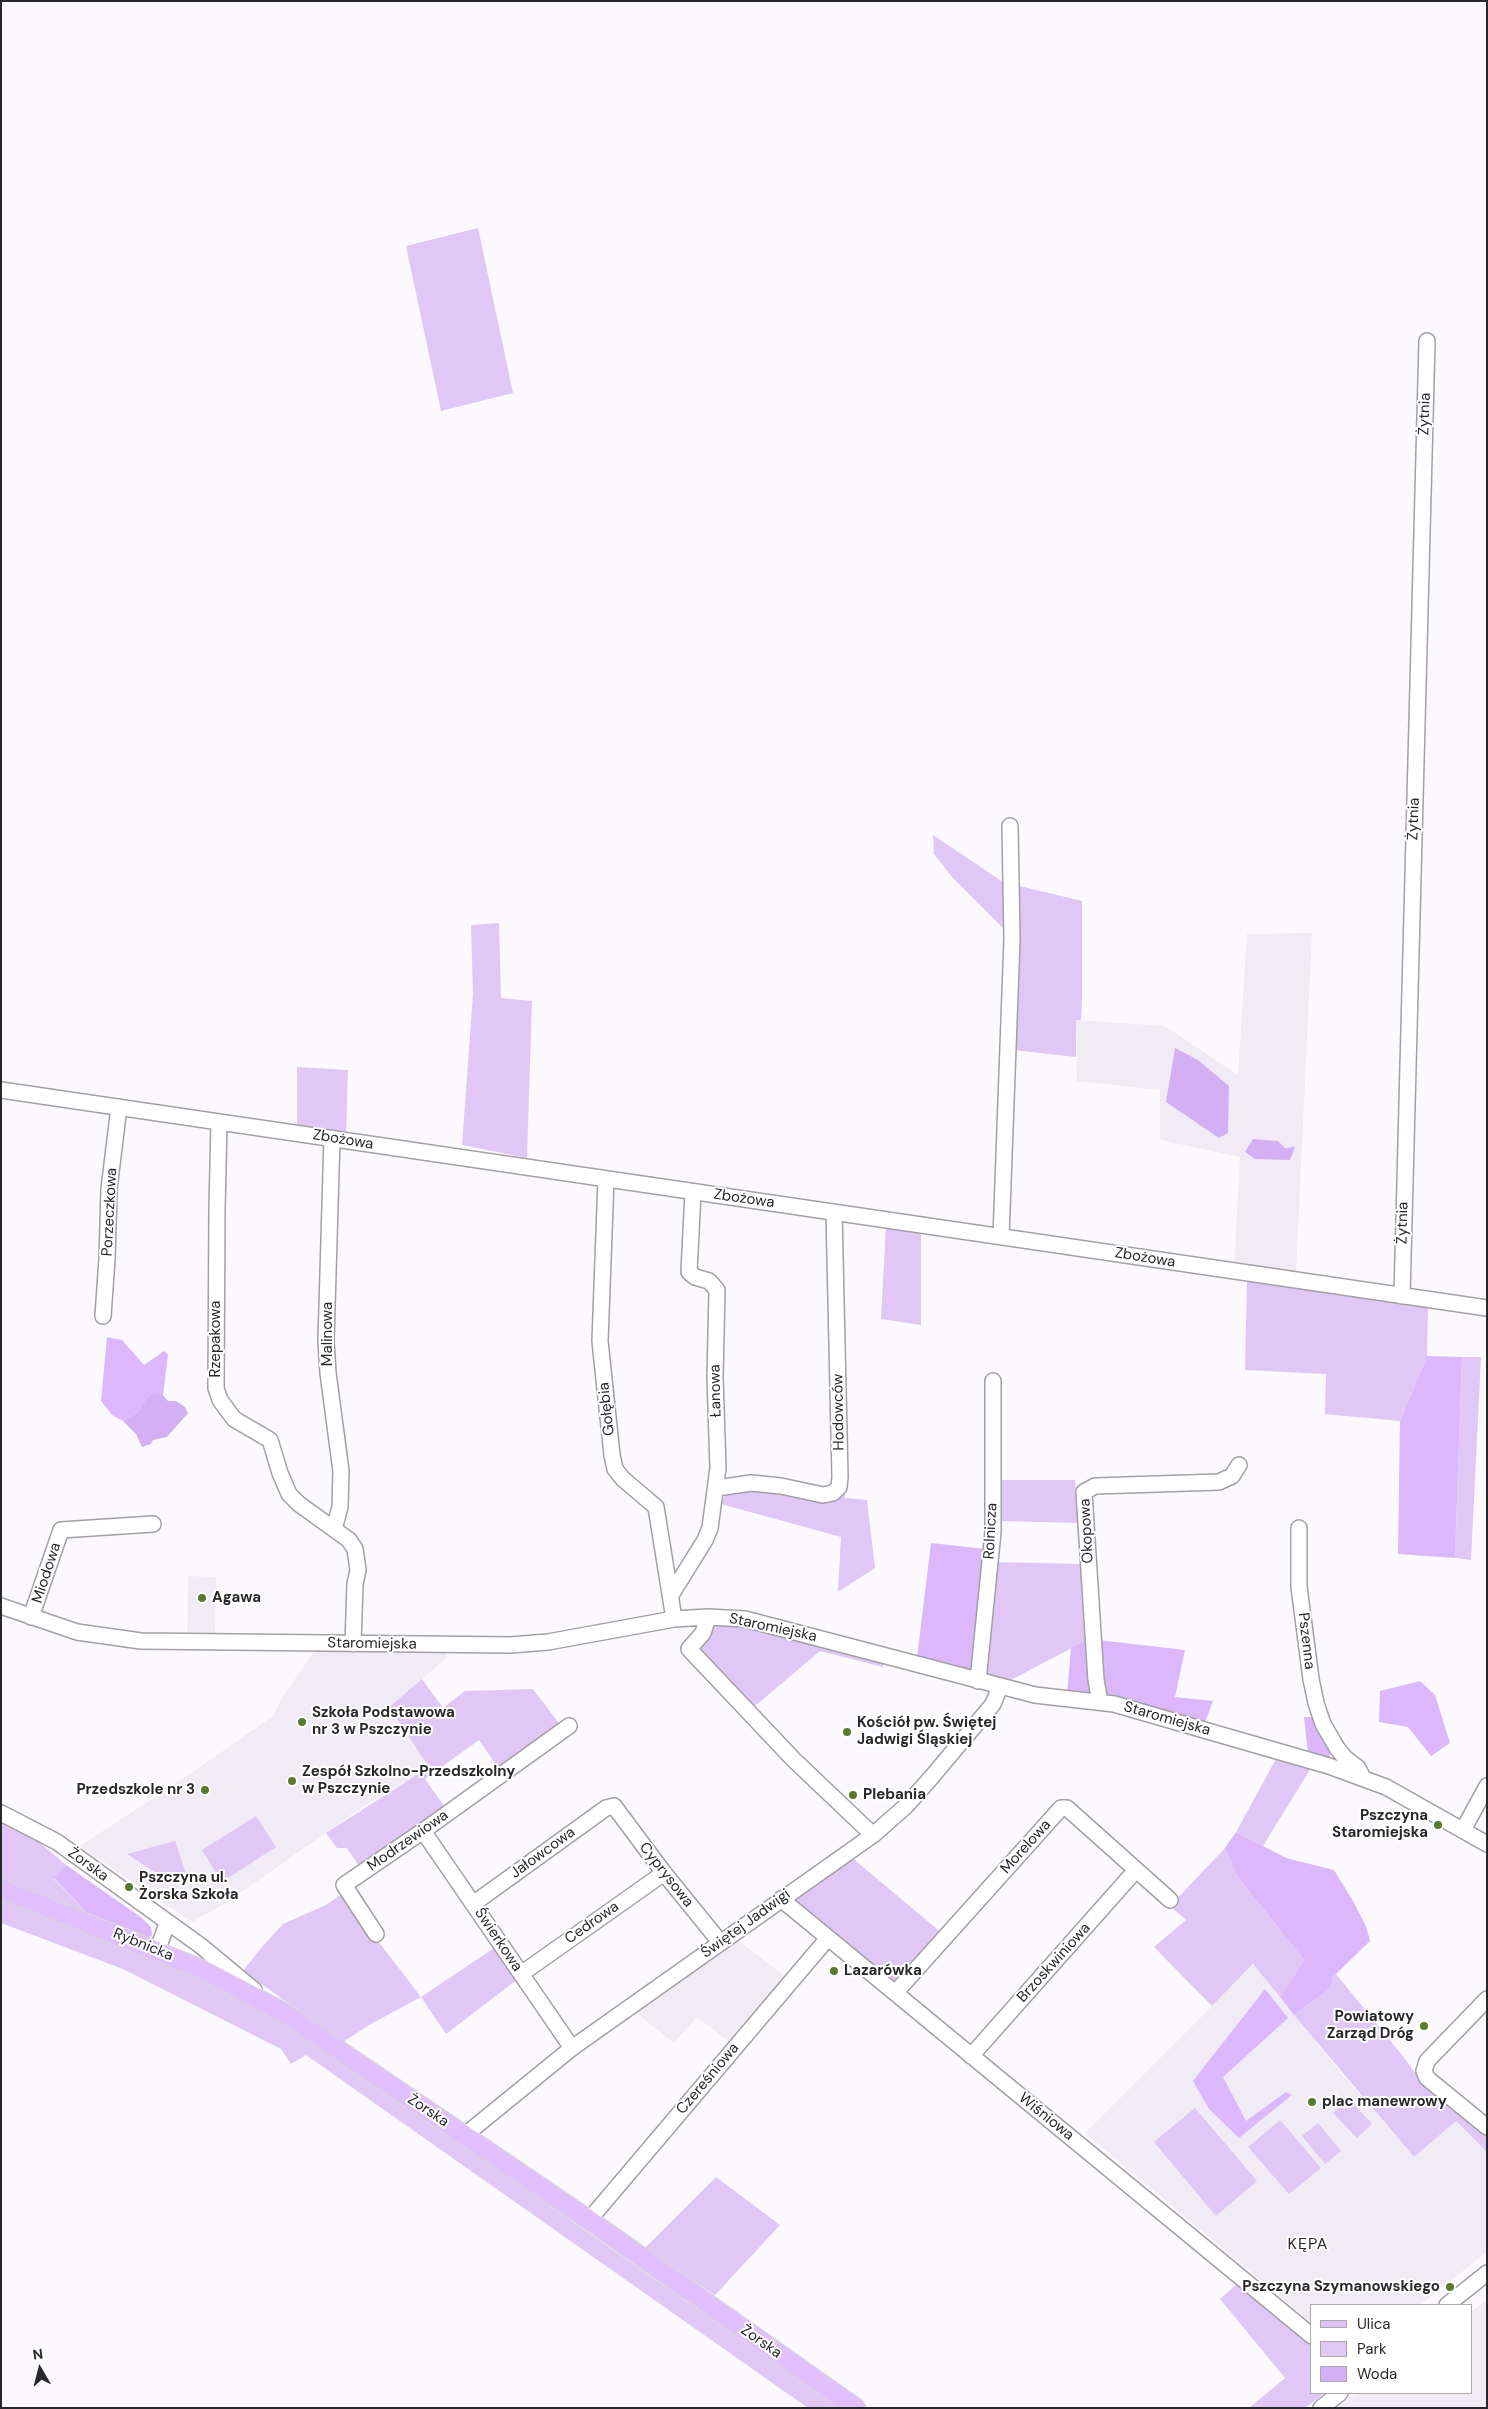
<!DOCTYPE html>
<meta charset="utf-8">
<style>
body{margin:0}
#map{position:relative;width:1488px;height:2409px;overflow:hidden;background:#fbf9fe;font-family:"DM Sans",sans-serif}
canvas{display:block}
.frame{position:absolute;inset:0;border:2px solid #282729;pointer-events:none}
.legend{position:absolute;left:1310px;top:2304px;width:162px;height:90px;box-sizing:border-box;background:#fff;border:1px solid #a9a9a9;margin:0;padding:6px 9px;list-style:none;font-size:15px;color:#282729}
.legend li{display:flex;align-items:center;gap:10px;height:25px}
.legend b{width:25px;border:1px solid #a9a9a9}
.north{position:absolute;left:15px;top:2344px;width:50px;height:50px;-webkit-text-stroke:4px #fff;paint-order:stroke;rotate:352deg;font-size:14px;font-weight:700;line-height:20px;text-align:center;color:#282729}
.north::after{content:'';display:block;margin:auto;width:18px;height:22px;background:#282729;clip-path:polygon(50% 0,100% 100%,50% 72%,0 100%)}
</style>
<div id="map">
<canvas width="1488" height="2409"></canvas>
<div class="frame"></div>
<ul class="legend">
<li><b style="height:6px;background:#e2bffd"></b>Ulica</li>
<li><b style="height:14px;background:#e0c7f6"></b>Park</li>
<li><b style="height:14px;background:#d4aff4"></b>Woda</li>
</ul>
<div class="north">N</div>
</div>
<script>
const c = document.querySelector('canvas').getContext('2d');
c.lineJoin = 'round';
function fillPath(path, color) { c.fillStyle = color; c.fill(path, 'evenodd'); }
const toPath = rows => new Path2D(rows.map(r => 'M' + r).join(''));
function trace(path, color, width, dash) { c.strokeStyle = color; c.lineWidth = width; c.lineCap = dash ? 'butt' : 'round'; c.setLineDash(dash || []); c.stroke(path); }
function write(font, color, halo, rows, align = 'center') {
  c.font = font + ' "DM Sans",sans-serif'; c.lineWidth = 4; c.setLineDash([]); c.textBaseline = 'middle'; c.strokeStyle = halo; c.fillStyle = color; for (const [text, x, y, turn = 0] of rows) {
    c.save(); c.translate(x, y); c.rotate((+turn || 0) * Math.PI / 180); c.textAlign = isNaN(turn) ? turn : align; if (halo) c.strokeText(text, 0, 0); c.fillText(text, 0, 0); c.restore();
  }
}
const built = toPath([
 [1312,933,1296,1272,1234,1265,1240,1157,1160,1140,1160,1090,1077,1081,1076,1020,1165,1026,1238,1075,1247,934],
 [188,1576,216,1577,215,1633,187,1632],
 [316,1649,446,1652,447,1658,389,1707,429,1767,361,1808,229,1901,192,1922,80,1846,193,1772,274,1715,281,1699],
 [735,1938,787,1978,732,2044,697,2017,674,2043,635,2012],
 [1254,1964,1338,2069,1414,2157,1456,2121,1487,2152,1487,2252,1420,2305,1312,2305,1312,2323,1085,2133],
 [1487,2300,1487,2408,1336,2408,1356,2393,1472,2393,1472,2311]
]);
const green = toPath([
 [478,228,513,393,441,411,406,246],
 [933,835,1003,882,1082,901,1082,1002,1081,1020,1076,1020,1076,1057,1013,1050,1019,937,1004,929,952,877,934,854],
 [499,923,501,998,532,1001,527,1158,462,1145,473,994,471,925],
 [297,1067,348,1070,346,1133,297,1126],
 [886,1225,921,1232,921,1325,881,1319],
 [1247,1279,1428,1307,1427,1356,1400,1421,1325,1414,1326,1374,1245,1370],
 [1462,1357,1481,1357,1471,1560,1455,1558],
 [1001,1480,1075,1480,1078,1523,998,1521],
 [750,1487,825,1499,845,1493,845,1498,867,1500,875,1568,838,1592,841,1537,721,1504,726,1493],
 [994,1562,1082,1564,1089,1639,1009,1681,983,1679],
 [717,1624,749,1628,883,1660,883,1667,820,1651,754,1707,699,1654,703,1641],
 [422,1679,443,1708,465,1691,533,1689,561,1726,501,1772,479,1740,425,1779,447,1810,360,1868,347,1848,337,1848,326,1833,429,1767,389,1707],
 [1276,1759,1311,1768,1263,1846,1236,1832],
 [256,1816,276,1847,222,1882,202,1850],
 [1,1821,38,1841,66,1865,54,1879,90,1916,1,1881],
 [175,1841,187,1876,170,1882,127,1854],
 [1225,1848,1237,1876,1304,1960,1280,1997,1253,1964,1212,2006,1154,1947,1186,1920,1170,1906],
 [851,1857,943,1934,895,1987,795,1904,800,1896],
 [342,1894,421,1997,497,1946,518,1979,446,2034,421,1997,369,2025,343,2042,243,1971,261,1948,283,1924,326,1905],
 [1,1898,216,1983,320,2045,839,2408,808,2408,306,2055,291,2064,281,2049,123,1969,1,1923],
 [1336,1974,1406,2060,1424,2086,1487,2137,1487,2152,1456,2121,1414,2157,1294,2015,1331,1988,1333,1977],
 [1349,2099,1372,2124,1357,2138,1333,2113],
 [1195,2108,1257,2181,1216,2216,1154,2142],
 [1280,2120,1321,2168,1289,2194,1248,2147],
 [1318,2123,1341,2151,1325,2164,1302,2136],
 [716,2177,780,2225,715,2295,644,2249],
 [1238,2283,1312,2343,1312,2393,1325,2393,1305,2408,1249,2408,1285,2378,1220,2299]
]);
const forest = toPath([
 [107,1337,122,1340,144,1365,164,1351,168,1355,163,1395,147,1397,138,1412,123,1421,112,1415,101,1401],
 [1427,1356,1462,1357,1455,1558,1398,1554,1400,1421],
 [931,1543,986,1549,974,1676,917,1658],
 [1089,1639,1093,1696,1067,1694,1071,1648],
 [1098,1640,1185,1650,1175,1697,1213,1701,1204,1725,1103,1696],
 [1420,1681,1435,1695,1450,1743,1431,1756,1408,1727,1379,1722,1380,1691],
 [1304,1717,1315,1717,1332,1747,1328,1763,1308,1753],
 [1236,1832,1286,1858,1334,1870,1353,1901,1366,1926,1370,1941,1333,1977,1331,1988,1294,2015,1280,1997,1304,1960,1237,1876,1225,1848],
 [66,1865,142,1918,151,1927,152,1935,149,1938,90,1916,54,1878],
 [1265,1989,1288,2018,1223,2077,1246,2121,1286,2092,1292,2095,1239,2138,1209,2109,1193,2081]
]);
const water = toPath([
 [1175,1048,1198,1060,1229,1086,1228,1133,1219,1138,1166,1102],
 [1253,1139,1278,1141,1285,1148,1295,1147,1290,1160,1255,1159,1245,1152],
 [154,1394,163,1395,168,1401,176,1401,185,1407,188,1413,167,1437,153,1440,151,1444,142,1447,136,1434,123,1421,138,1412,147,1397]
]);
const minor = toPath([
 [1,1090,1487,1308],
 [219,1122,217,1209,216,1388,220,1400,234,1419,270,1440,280,1473,289,1494,299,1504,349,1540,355,1549,358,1570,355,1584,353,1644],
 [332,1138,326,1341,328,1373,341,1471,340,1507,334,1529],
 [606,1179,600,1341,612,1455,615,1469,623,1479,656,1507,674,1619],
 [1001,1237,1012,939,1010,826],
 [1402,1296,1427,341],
 [103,1316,107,1259,109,1189,119,1107],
 [717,1488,751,1483,781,1486,823,1495,833,1493,839,1487,840,1477,834,1212],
 [1299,1528,1299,1587,1311,1679,1316,1703,1323,1724,1337,1748,1345,1758,1358,1768,1362,1776],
 [671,1595,705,1540,710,1528,718,1468,715,1377,717,1290,709,1281,695,1277,689,1272,693,1192],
 [1,1606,77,1632,141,1641,510,1645,548,1642,674,1619,708,1617,745,1619,1035,1695,1114,1704,1329,1766,1386,1787,1487,1844],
 [31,1617,61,1530,153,1524],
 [708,1617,703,1633,689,1649,794,1760,873,1835],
 [978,1681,993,1532,993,1381],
 [1100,1702,1096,1680,1084,1492,1095,1486,1219,1482,1232,1476,1239,1465],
 [1,1813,57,1842,201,1946,254,1990],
 [1463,1830,1487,1786],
 [423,1831,572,2048],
 [781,1899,1312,2336],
 [473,1904,606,1808,614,1806,664,1873,720,1942],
 [376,1934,344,1885,423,1831,569,1726],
 [157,1951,167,1924],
 [521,1974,664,1873],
 [895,1993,1061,1808,1067,1808,1170,1900],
 [1487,1999,1427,2061,1424,2071,1427,2078,1487,2127],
 [971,2056,1136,1870],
 [465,2135,572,2048,873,1835,906,1806,930,1779,993,1704,1000,1687],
 [589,2220,828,1938],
 [1447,2305,1487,2273],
 [1321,2408,1340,2393]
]);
const major = toPath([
 [1,1889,203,1970,281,2011,589,2220,856,2408]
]);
const markers = [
 [202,1598,5,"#5a792f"],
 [302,1722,5,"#5a792f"],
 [847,1732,5,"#5a792f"],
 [292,1781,5,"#5a792f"],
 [205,1790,5,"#5a792f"],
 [853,1795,5,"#5a792f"],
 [1438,1825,5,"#5a792f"],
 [129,1887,5,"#5a792f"],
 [834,1971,5,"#5a792f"],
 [1424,2026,5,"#5a792f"],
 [1312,2102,5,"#5a792f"],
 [1450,2287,5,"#5a792f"]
];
const streetNames = [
 ["Żytnia",1425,414,-88],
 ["Żytnia",1414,819,-88],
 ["Zbożowa",343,1140,9],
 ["Zbożowa",744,1199,8],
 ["Porzeczkowa",110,1212,-87],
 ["Żytnia",1403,1223,-89],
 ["Zbożowa",1145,1258,9],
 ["Malinowa",328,1334,-90],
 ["Rzepakowa",216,1339,-90],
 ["Łanowa",716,1391,-91],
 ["Gołębia",607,1409,-96],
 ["Hodowców",839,1412,-91],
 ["Rolnicza",991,1531,-87],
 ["Okopowa",1087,1531,-93],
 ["Miodowa",47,1573,-72],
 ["Staromiejska",773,1628,12],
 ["Pszenna",1306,1641,83],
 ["Staromiejska",372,1644,1],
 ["Staromiejska",1167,1719,16],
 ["Modrzewiowa",408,1841,-35],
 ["Morelowa",1026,1847,-48],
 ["Jałowcowa",543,1853,-36],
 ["Żorska",88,1865,36],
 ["Cyprysowa",666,1875,52],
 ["Cedrowa",592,1923,-35],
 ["Świętej Jadwigi",746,1924,-36],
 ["Świerkowa",498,1940,56],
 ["Rybnicka",143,1945,22],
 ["Brzoskwiniowa",1054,1963,-48],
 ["Czereśniowa",708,2079,-50],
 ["Żorska",428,2111,34],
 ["Wiśniowa",1046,2117,39],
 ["Żorska",761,2342,35]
];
const poiNames = [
 ["Agawa",212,1598],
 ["Szkoła Podstawowa",312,1713],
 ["nr 3 w Pszczynie",312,1730],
 ["Kościół pw. Świętej",857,1723],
 ["Jadwigi Śląskiej",857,1740],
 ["Zespół Szkolno-Przedszkolny",302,1772],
 ["w Pszczynie",302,1789],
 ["Przedszkole nr 3",195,1790,"right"],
 ["Plebania",863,1795],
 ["Pszczyna",1428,1816,"right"],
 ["Staromiejska",1428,1833,"right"],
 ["Pszczyna ul.",139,1878],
 ["Żorska Szkoła",139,1895],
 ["Lazarówka",844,1971],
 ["Powiatowy",1414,2017,"right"],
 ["Zarząd Dróg",1414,2034,"right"],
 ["plac manewrowy",1322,2102],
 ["Pszczyna Szymanowskiego",1440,2287,"right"]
];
const neighbourhoodNames = [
 ["KĘPA",1308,2245]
];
fillPath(built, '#f1ebf6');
fillPath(green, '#e0c7f6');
fillPath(forest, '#dcb7fc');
fillPath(water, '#d4aff4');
trace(minor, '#a2a0a4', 18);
trace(major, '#d8d8d8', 21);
trace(minor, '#fff', 15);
trace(major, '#e2bffd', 19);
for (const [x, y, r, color] of markers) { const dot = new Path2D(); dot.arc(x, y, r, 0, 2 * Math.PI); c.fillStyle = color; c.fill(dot); trace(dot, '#fff', 2); }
write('15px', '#282729', '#fff', streetNames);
write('bold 15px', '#282729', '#fff', poiNames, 'left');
c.letterSpacing = '1px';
write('16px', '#282729', '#fff', neighbourhoodNames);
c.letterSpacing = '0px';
</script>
